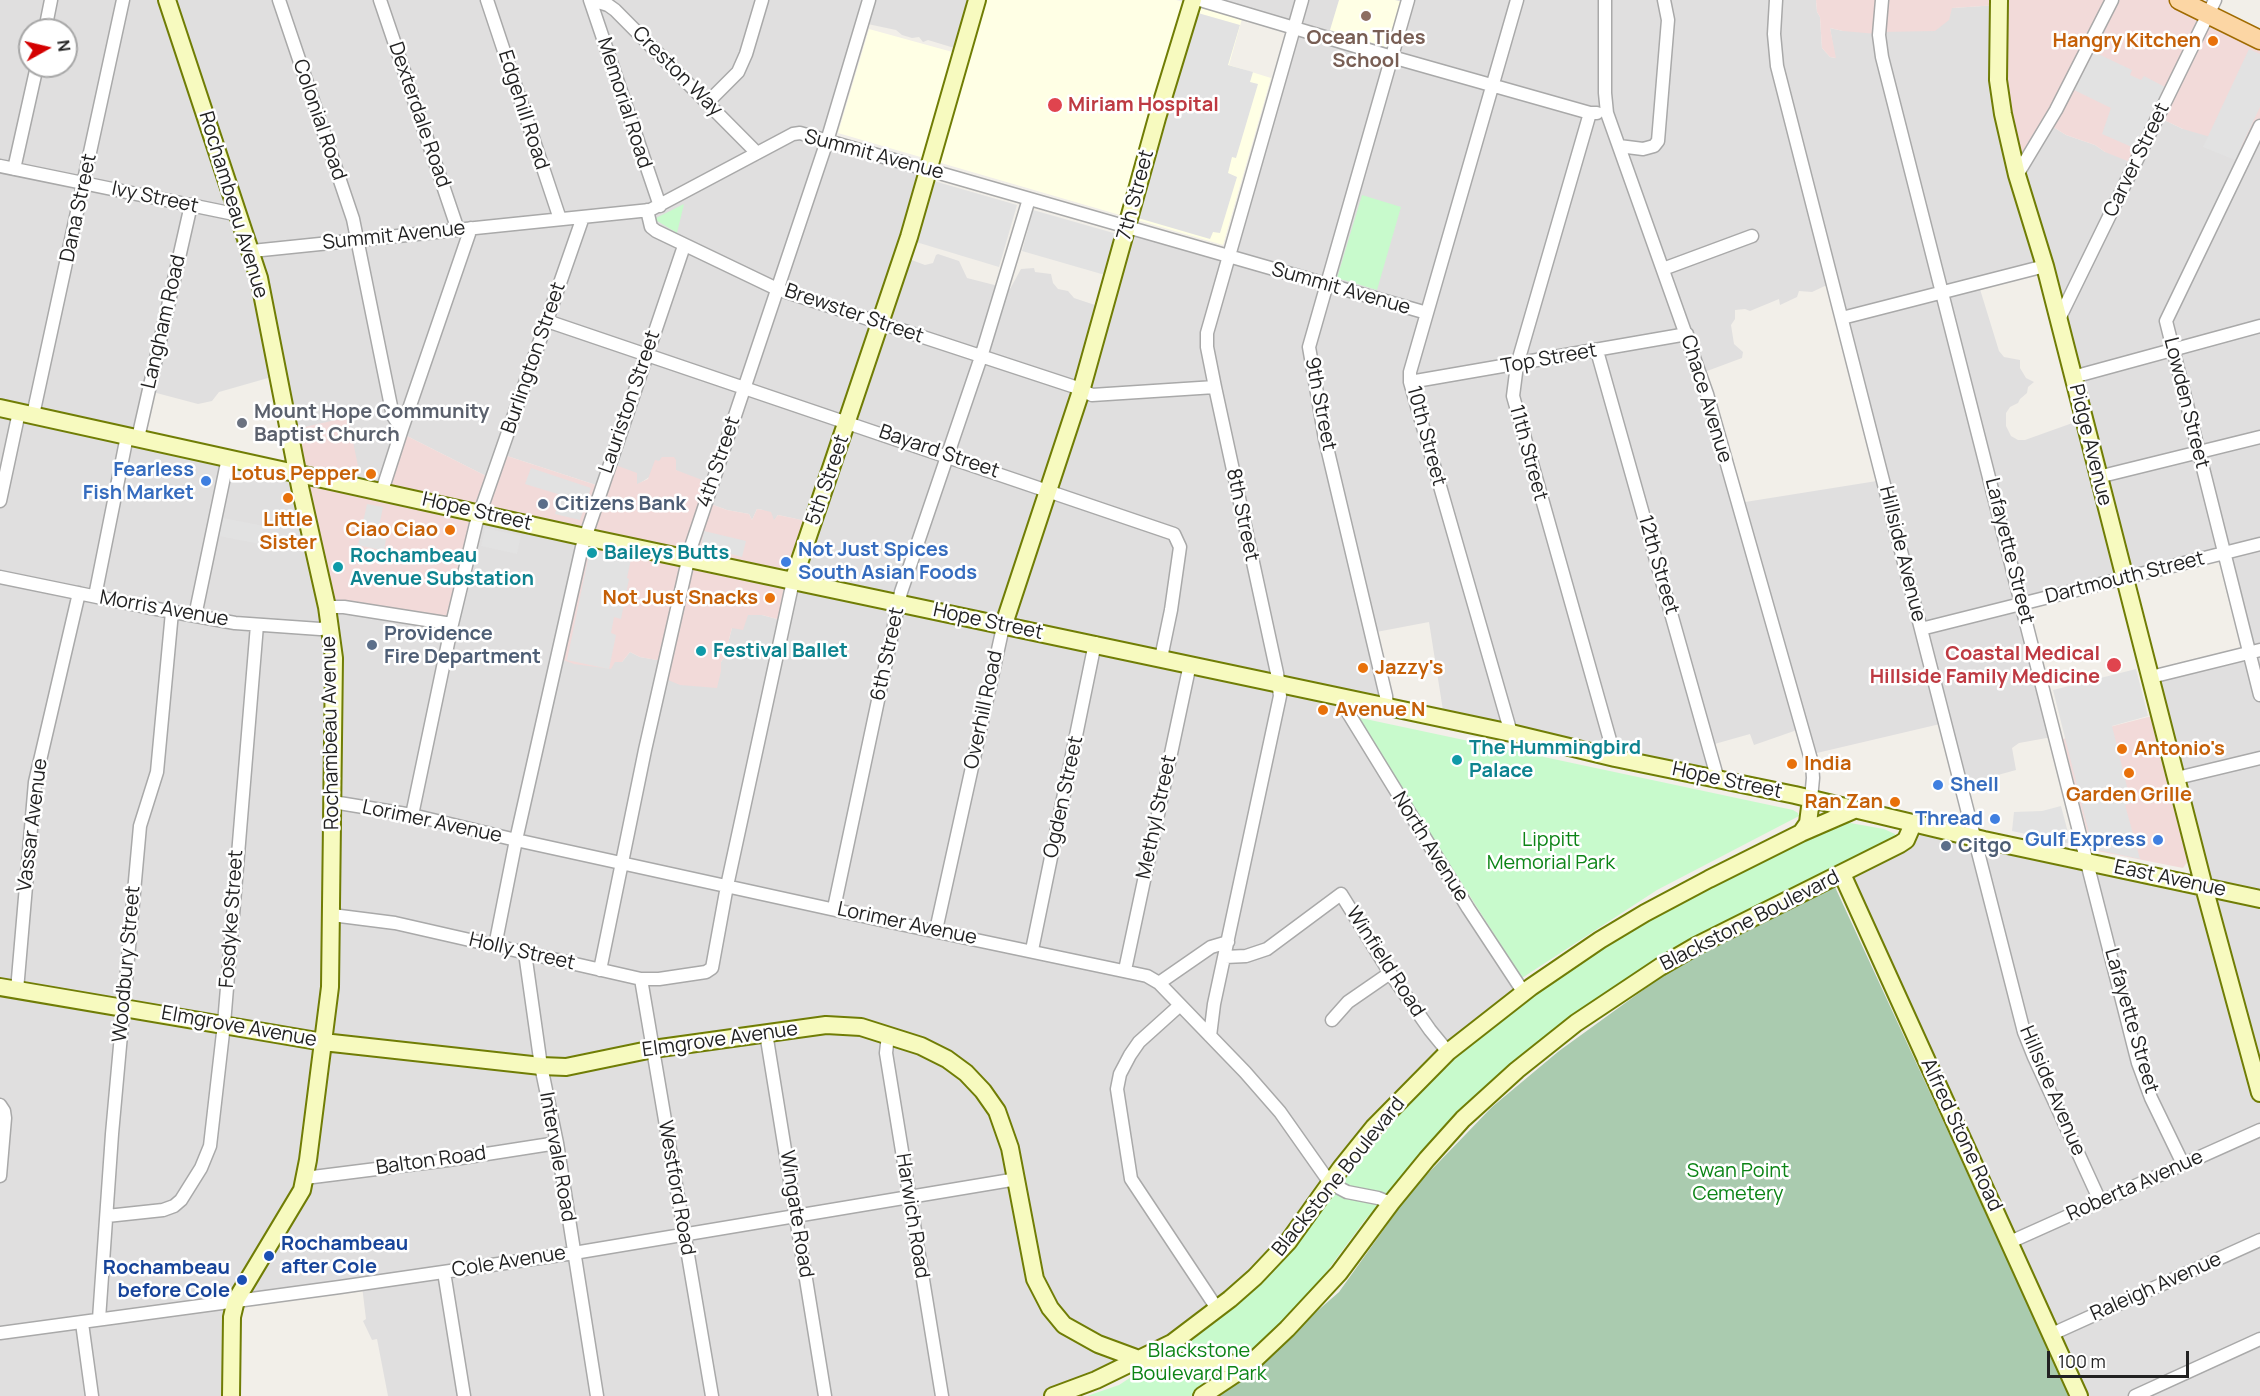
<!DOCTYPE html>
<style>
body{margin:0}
#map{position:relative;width:2260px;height:1396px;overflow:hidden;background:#f2efe9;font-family:Manrope,sans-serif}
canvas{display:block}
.north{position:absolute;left:18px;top:18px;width:60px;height:60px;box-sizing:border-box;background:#fff;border:2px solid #a7a7a7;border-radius:50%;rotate:82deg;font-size:16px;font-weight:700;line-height:24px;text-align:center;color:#222}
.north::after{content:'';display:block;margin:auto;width:21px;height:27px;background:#d40000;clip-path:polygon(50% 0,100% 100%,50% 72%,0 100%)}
.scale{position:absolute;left:2047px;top:1351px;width:142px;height:27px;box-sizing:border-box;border:3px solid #222;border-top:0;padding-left:8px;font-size:18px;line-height:21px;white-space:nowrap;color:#222;-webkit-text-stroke:4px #fff;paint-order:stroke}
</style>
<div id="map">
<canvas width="2260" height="1396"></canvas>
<div class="north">N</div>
<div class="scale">100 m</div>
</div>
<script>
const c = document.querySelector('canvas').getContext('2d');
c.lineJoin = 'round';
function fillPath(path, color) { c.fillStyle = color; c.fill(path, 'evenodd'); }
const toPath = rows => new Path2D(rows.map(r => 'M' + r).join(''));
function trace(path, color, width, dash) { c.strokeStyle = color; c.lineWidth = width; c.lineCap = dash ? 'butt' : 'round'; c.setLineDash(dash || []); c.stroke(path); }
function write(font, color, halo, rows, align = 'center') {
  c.font = font + ' Manrope,sans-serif'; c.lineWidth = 5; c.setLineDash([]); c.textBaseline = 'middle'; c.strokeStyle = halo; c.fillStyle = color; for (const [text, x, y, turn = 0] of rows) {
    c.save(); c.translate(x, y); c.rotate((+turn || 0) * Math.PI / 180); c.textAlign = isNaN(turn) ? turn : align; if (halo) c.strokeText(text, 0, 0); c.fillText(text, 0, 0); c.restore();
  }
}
const residential = toPath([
 [0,0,975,0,961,50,928,40,923,42,919,37,912,38,902,35,896,30,863,23,825,139,923,169,901,256,925,265,933,263,936,255,938,254,959,261,967,278,1010,289,1021,269,1034,268,1035,272,1051,274,1053,283,1058,289,1068,291,1074,298,1101,307,1125,229,1225,257,1291,30,1192,0,1816,0,1817,12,1820,17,1822,48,1830,57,1835,58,1830,28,1843,31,1952,8,1998,5,2050,125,2066,135,2095,145,2105,152,2160,118,2183,129,2260,129,2260,1396,2080,1396,1839,876,1895,847,1904,830,2201,887,2150,682,2249,653,2226,554,2022,605,2052,737,2019,743,2012,748,2016,770,1958,786,1940,724,1804,756,1797,730,1754,745,1750,734,1704,747,1710,771,1445,723,1429,622,1371,633,1386,709,1345,700,1523,993,1472,1036,1332,1181,1220,1309,1053,1396,388,1396,377,1339,372,1340,363,1321,366,1319,362,1286,237,1301,227,1396,0,1396],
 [30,30,66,30,66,66,30,66],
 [2043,266,2078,421,2025,440,2018,440,2011,436,2006,426,2006,413,2010,407,2018,403,2020,399,2027,393,2028,387,2034,382,2026,378,2020,368,2020,360,2004,357,1999,351,1979,286],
 [1829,284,1883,480,1739,503,1699,374,1742,358,1743,352,1734,344,1731,325,1735,319,1735,310,1745,309,1750,311,1779,299,1780,305,1797,297,1799,291,1812,292],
 [275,376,288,431,373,493,376,491,399,432,492,479,504,455,599,486,637,485,676,460,676,470,705,502,727,510,749,514,752,520,757,509,763,510,774,521,778,515,810,522,781,620,762,615,747,615,732,628,728,643,725,645,725,656,721,662,721,671,640,657,630,652,622,662,615,662,577,538,473,516,471,520,138,434,149,391,198,404,212,401,219,392]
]);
const commercial = toPath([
 [1816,0,2173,0,2260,41,2260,129,2248,151,2231,143,2183,129,2160,118,2135,164,2105,152,2095,145,2066,135,2050,125,2021,171,2004,114,1998,5,1952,8,1949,20,1935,31,1881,32,1877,34,1843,31,1830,28,1836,58,1830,57,1822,48,1820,17,1817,12],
 [348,417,358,466,351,487,376,491,399,432,492,479,504,455,599,486,610,463,637,473,637,484,648,479,655,460,659,461,662,457,674,457,676,460,676,470,710,483,705,502,727,510,749,514,752,520,757,509,763,510,771,512,774,520,778,515,811,522,781,620,762,615,748,615,743,630,732,628,728,643,725,645,725,656,721,662,721,671,717,688,680,685,661,677,662,661,640,657,630,652,622,662,615,662,611,669,574,664,555,657,581,539,473,516,448,627,324,610,288,431],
 [2152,716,2188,854,2188,861,2183,868,2092,850,2063,739]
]);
const education = toPath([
 [983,0,1176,0,1242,19,1229,65,1271,78,1223,245,838,133,869,29,967,56],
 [1339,0,1395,0,1403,2,1389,48,1330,30]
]);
const cemetery = toPath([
 [1835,887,2070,1396,1209,1396,1274,1349,1339,1292,1412,1190,1492,1107,1559,1051,1679,964]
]);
const park = toPath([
 [1362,195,1401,207,1377,290,1337,278],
 [684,204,677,233,654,219],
 [1356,717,1793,810,1798,813,1799,816,1657,890,1522,978],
 [1839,821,1884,829,1895,834,1895,843,1726,923,1456,1121,1365,1220,1313,1290,1257,1346,1214,1383,1191,1396,1087,1396,1119,1385,1217,1321,1257,1285,1290,1252,1349,1174,1400,1114,1470,1044,1550,980,1705,885]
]);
const parking = toPath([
 [1198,13,1240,25,1228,65,1253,72,1250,82,1258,84,1236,158,1232,157,1228,173,1237,177,1220,233,1213,232,1210,239,1138,218],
 [2249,49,2260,54,2260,107,2235,160,2203,147],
 [2094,52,2132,70,2130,75,2141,80,2144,76,2165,87,2134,148,2102,134,2111,108,2074,90],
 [934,181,1017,205,999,267,916,242],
 [1033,210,1117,234,1105,275,1022,251],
 [531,468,591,488,580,520,555,514,561,495,525,484],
 [367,504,383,507,377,537,386,539,384,551,358,545],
 [223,518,264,526,260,544,219,536],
 [485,528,521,536,517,554,481,546],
 [704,531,746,541,742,557,731,554,731,551,701,546],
 [599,552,605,554,609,560,614,561,616,556,631,559,627,578,629,579,621,619,614,617,611,633,616,635,609,669,567,660,589,554,598,556],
 [2136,669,2148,716,2112,726,2131,803,2125,805,2140,859,2093,849,2053,690],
 [2061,806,2071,844,2012,831,2014,812,2042,811]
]);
const street = toPath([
 [279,0,353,219,393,416,402,429],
 [380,0,458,230],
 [487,0,560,219],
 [590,0,660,206],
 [592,0,608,5,615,10,757,153],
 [1200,0,1392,57,1590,113,1597,113],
 [1605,0,1605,93,1607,113,1707,394,1812,763,1813,778,1811,799],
 [1776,0,1774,34,1777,66,2024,1032,2034,1057,2100,1201],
 [1882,0,1879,35,1882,57,2138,1063,2151,1098,2183,1164],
 [45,30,51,0],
 [707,103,738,72,746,54,762,0],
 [1590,113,1517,365,1513,396,1615,758],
 [2260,126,2166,321,2260,695],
 [1619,146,1643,149,1654,146,1658,141,1668,20,1664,0],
 [0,166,239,215],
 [14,169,37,66],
 [2017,175,2056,110,2112,0],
 [647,210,651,227,656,231,777,289,1075,387,1092,395,1215,387],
 [252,251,650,210,793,134,800,133,1427,313],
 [1663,269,1752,236],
 [1842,318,2045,266],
 [2059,319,2215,0],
 [547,321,1174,534,1180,547,1171,610,1161,658],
 [1597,351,1718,780],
 [2073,377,2260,326],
 [1410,382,1687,334],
 [33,415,123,0],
 [138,438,191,205],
 [2098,477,2260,437],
 [382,491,402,429,471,228],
 [0,501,19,412],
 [0,577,146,607,235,623,320,629,330,627],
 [95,596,127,436],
 [327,607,344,607,452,624],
 [195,616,228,458],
 [1921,629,2260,544],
 [2151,677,2260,650],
 [1342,698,1347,711,1468,908,1524,993],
 [1387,707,1386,696,1325,439,1309,347,1408,0],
 [1511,733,1410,382,1410,372,1517,0],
 [2177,778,2260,758],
 [333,802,412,815,516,840,881,920,1147,976,1159,983,1245,1072,1280,1112,1330,1183,1347,1192,1378,1198,1391,1203],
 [412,815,452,624,476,524,583,217],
 [834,908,901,592,981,357,1029,199],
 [332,915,395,923,641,979,659,979,706,972,712,968,727,886,793,581],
 [936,930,1003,627],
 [495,946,516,840,582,547,684,246],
 [1032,950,1095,643],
 [525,953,541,1066,557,1143,597,1396],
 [1225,957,1246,956,1267,949,1341,894,1390,973,1430,1030,1448,1052],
 [600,970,645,750,691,547,827,141,869,0],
 [1125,970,1190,664],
 [641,979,712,1396],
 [1159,983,1211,947,1228,942],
 [17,990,35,782,79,593],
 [1179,1006,1139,1042,1130,1055,1120,1074,1117,1089,1131,1179,1218,1310],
 [1332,1020,1348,1002,1390,973],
 [766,1033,825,1396],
 [888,1035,886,1053,942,1396],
 [1210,1036,1214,1004,1280,696,1277,673,1215,387,1207,347,1207,333,1302,0],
 [0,1105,4,1111,5,1118,0,1176],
 [305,1178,448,1160,557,1143],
 [107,1216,163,1210,174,1206,181,1200,201,1168,210,1146,224,1024,257,625],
 [2010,1242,2260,1130],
 [444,1272,464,1396],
 [99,1319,112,1134,140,826,157,772,172,612],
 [82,1323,92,1396],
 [0,1333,340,1287,574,1253,1017,1179],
 [2052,1334,2260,1240],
 [2135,1396,2260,1339]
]);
const secondary = toPath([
 [167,0,259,278,300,487,327,607,334,658,330,987,308,1160,302,1190,236,1300,232,1317,231,1396],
 [1999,0,1998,80,2003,114,2017,175,2045,266,2204,887,2260,1093],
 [0,408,585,537,1511,733,1615,758,1795,795,1984,840,2260,899],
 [793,581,909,237,977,0],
 [1003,627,1081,391,1157,118,1193,0],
 [1801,833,1808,823,1811,799],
 [1842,874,2079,1396],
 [0,987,323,1042,541,1066,566,1067,653,1049,826,1025,861,1027,921,1046,947,1059,966,1073,983,1091,997,1111,1010,1148,1035,1279,1050,1308,1064,1325,1098,1344,1144,1361,1250,1364],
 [1053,1396,1096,1380,1172,1343,1230,1299,1255,1277,1288,1242,1341,1168,1374,1127,1448,1052,1531,987,1600,940,1645,913,1709,879,1801,833,1854,810],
 [1202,1396,1250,1364,1287,1329,1339,1273,1391,1203,1427,1159,1463,1119,1517,1070,1576,1023,1660,967,1696,946,1900,844,1906,840,1913,824]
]);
const primary = toPath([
 [2179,0,2260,40]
]);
const markers = [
 [1366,16,6,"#8d6e63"],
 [2213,41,6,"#e8710a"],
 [1055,105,8,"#e0444e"],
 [242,423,6,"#6b7280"],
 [371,474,6,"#e8710a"],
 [206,481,6,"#3f7fe0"],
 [288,498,6,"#e8710a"],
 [543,504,6,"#5c6f8a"],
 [450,530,6,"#e8710a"],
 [592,553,6,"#0f9aa8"],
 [786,562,6,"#3f7fe0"],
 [338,567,6,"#0f9aa8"],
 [770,598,6,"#e8710a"],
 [372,645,6,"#5c6f8a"],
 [701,651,6,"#0f9aa8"],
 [2114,665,8,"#e0444e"],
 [1363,668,6,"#e8710a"],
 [1323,710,6,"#e8710a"],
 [2122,749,6,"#e8710a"],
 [1457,760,6,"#0f9aa8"],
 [1792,764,6,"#e8710a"],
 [2129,773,6,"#e8710a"],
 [1938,785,6,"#3f7fe0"],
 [1895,802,6,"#e8710a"],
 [1995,819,6,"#3f7fe0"],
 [2158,840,6,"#3f7fe0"],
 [1946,846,6,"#5c6f8a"],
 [269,1256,6,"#1a4fb4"],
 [242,1280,6,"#1a4fb4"]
];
const educationNames = [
 ["Ocean Tides",1366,38],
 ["School",1366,61]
];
const foodNames = [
 ["Hangry Kitchen",2201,41],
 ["Lotus Pepper",359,474],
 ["Little",288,520,"center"],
 ["Sister",288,543,"center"],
 ["Ciao Ciao",438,530],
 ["Not Just Snacks",758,598],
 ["Jazzy's",1375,668,"left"],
 ["Avenue N",1335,710,"left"],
 ["Antonio's",2134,749,"left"],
 ["India",1804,764,"left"],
 ["Garden Grille",2129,795,"center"],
 ["Ran Zan",1883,802]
];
const streetNames = [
 ["Creston Way",677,72,45],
 ["Memorial Road",624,103,72],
 ["Edgehill Road",523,110,72],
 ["Dexterdale Road",419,115,71],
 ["Colonial Road",319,120,71],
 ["Summit Avenue",874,155,15],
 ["Carver Street",2137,160,-64],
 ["7th Street",1136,195,-75],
 ["Ivy Street",155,198,12],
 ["Rochambeau Avenue",233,205,73],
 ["Dana Street",79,208,-78],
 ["Summit Avenue",394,236,-6],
 ["Summit Avenue",1341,289,16],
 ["Brewster Street",854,314,19],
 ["Langham Road",164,322,-77],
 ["Burlington Street",534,358,-71],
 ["Top Street",1549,359,-10],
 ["Chace Avenue",1706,399,73],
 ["Lauriston Street",630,402,-71],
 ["Lowden Street",2186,403,76],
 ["9th Street",1320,404,79],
 ["10th Street",1426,436,75],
 ["Pidge Avenue",2090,445,76],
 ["Bayard Street",939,452,19],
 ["11th Street",1528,453,75],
 ["4th Street",719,462,-71],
 ["5th Street",828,480,-71],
 ["Hope Street",477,512,13],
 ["8th Street",1242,515,78],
 ["Lafayette Street",2009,551,76],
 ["Hillside Avenue",1902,554,76],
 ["12th Street",1658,565,74],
 ["Dartmouth Street",2125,578,-14],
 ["Morris Avenue",164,609,10],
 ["Hope Street",988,622,12],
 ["6th Street",888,654,-78],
 ["Overhill Road",984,710,-78],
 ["Rochambeau Avenue",331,733,-91],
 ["Hope Street",1727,781,12],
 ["Ogden Street",1064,797,-78],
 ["Methyl Street",1157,817,-78],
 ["Lorimer Avenue",432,822,12],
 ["Vassar Avenue",33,825,-83],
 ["North Avenue",1430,847,58],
 ["East Avenue",2170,879,12],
 ["Fosdyke Street",232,919,-86],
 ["Blackstone Boulevard",1750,921,-27],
 ["Lorimer Avenue",907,924,12],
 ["Holly Street",522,952,13],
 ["Winfield Road",1385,962,57],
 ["Woodbury Street",127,964,-85],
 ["Lafayette Street",2131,1021,74],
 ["Elmgrove Avenue",239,1027,10],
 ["Elmgrove Avenue",720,1040,-8],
 ["Hillside Avenue",2052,1091,67],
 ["Alfred Stone Road",1961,1135,65],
 ["Intervale Road",557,1157,80],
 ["Balton Road",431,1161,-8],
 ["Blackstone Boulevard",1339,1177,-51],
 ["Roberta Avenue",2135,1186,-24],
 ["Westford Road",676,1188,80],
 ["Wingate Road",796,1214,81],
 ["Harwich Road",912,1216,81],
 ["Cole Avenue",509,1262,-9],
 ["Raleigh Avenue",2156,1287,-24]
];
const healthNames = [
 ["Miriam Hospital",1068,105],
 ["Coastal Medical",2100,654,"right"],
 ["Hillside Family Medicine",2100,677,"right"]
];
const worshipNames = [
 ["Mount Hope Community",254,412],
 ["Baptist Church",254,435]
];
const shopNames = [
 ["Fearless",194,470],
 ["Fish Market",194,493],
 ["Not Just Spices",798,550,"left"],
 ["South Asian Foods",798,573,"left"],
 ["Shell",1950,785,"left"],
 ["Thread",1983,819],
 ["Gulf Express",2146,840]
];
const serviceNames = [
 ["Citizens Bank",555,504],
 ["Providence",384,634],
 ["Fire Department",384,657],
 ["Citgo",1958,846]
];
const cultureNames = [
 ["Baileys Butts",604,553],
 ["Rochambeau",350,556],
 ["Avenue Substation",350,579],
 ["Festival Ballet",713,651],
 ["The Hummingbird",1469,748],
 ["Palace",1469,771]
];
const parkNames = [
 ["Lippitt",1551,840],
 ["Memorial Park",1551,863],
 ["Swan Point",1738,1171],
 ["Cemetery",1738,1194],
 ["Blackstone",1199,1351],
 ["Boulevard Park",1199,1374]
];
const transitNames = [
 ["Rochambeau",281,1244],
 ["after Cole",281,1267],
 ["Rochambeau",230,1268,"right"],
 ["before Cole",230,1291,"right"]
];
fillPath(residential, '#e0dfdf');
fillPath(commercial, '#f2dad9');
fillPath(education, '#ffffe5');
fillPath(cemetery, '#aacbaf');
fillPath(park, '#c8facc');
fillPath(parking, '#e2e2e2');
trace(street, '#a9a9a9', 15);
trace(secondary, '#707d05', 20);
trace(primary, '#a06b00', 21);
trace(street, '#fff', 12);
trace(secondary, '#f7fabf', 16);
trace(primary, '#fcd6a4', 18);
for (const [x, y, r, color] of markers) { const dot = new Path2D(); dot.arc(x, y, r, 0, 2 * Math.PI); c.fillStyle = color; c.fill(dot); trace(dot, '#fff', 2); }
write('bold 20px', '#785e54', '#fff', educationNames);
write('bold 20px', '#c56008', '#fff', foodNames, 'right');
write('20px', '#222', '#fff', streetNames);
write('bold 20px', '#be3a42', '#fff', healthNames, 'left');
write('bold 20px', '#5b616d', '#fff', worshipNames, 'left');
write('bold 20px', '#366cbe', '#fff', shopNames, 'right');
write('bold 20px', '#4e5e75', '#fff', serviceNames, 'left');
write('bold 20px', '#0d838f', '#fff', cultureNames, 'left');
write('20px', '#0c8416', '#fff', parkNames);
write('bold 20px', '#164399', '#fff', transitNames, 'left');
</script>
